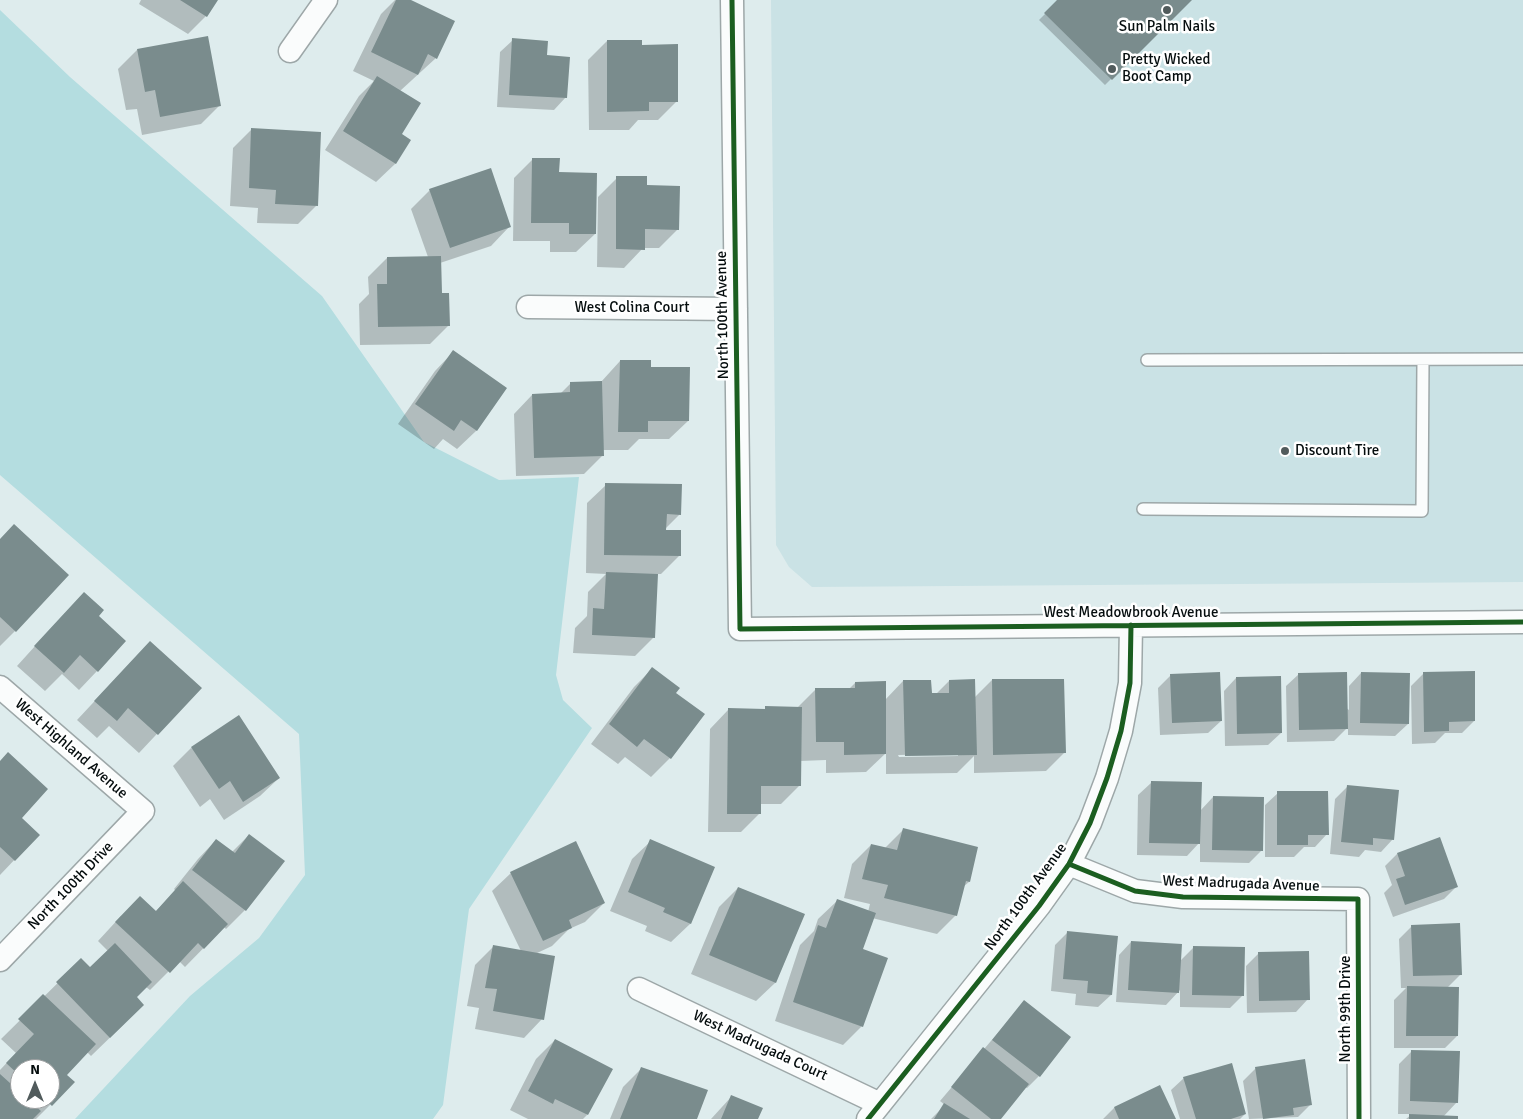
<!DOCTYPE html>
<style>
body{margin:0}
#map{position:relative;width:1523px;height:1119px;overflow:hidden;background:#deeced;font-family:Signika,sans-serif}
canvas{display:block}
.north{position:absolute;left:10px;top:1059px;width:50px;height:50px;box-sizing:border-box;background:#fff;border:1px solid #9b9e9f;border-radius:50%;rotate:0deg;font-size:14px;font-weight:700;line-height:20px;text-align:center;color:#050d0e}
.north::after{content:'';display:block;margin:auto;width:18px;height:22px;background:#515b5c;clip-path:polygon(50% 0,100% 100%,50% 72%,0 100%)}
</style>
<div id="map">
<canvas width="1523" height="1119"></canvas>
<div class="north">N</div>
</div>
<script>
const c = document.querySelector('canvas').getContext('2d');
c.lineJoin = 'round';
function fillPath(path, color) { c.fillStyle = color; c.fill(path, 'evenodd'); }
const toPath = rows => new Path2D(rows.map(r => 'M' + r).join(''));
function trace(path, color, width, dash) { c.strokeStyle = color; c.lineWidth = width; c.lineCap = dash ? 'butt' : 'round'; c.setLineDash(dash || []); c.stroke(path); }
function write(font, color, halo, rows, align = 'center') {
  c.font = font + ' Signika,sans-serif'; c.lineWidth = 5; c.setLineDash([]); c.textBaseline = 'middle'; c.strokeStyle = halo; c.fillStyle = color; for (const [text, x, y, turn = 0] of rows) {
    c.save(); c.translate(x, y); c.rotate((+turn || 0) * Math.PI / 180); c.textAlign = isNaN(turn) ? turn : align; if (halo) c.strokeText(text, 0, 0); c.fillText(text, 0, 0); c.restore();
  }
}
const built = toPath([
 [771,0,1523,0,1523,582,812,587,789,567,776,545]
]);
const green = toPath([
 [0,10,70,77,322,296,424,442,499,480,579,477,556,675,563,700,592,728,469,909,443,1105,433,1119,75,1119,190,996,259,938,305,875,299,734,0,475]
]);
const shadow = toPath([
 [141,0,216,0,206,16,188,34,139,4],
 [395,0,408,0,436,58,400,91,400,134,409,140,395,164,376,182,325,150,359,96,374,81,353,71,381,14],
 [1059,0,1190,0,1105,85,1039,20],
 [207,37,220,105,201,124,142,135,137,109,126,110,118,69,137,50],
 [513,40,545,56,566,97,554,110,497,107,500,52],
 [607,41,641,46,677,101,658,120,638,120,629,130,589,130,588,60],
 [252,129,316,206,298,224,257,223,258,208,230,206,233,148],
 [533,159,558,173,595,234,576,252,550,252,550,241,513,241,514,178],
 [617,178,646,187,678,229,659,248,643,248,624,268,597,267,598,197],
 [430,190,509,227,491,246,440,263,441,295,449,325,430,344,360,345,359,304,369,294,368,277,387,258,428,257,411,209],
 [453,352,506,388,476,431,457,449,443,439,434,449,398,424,435,371],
 [620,361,650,368,688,421,669,439,639,439,628,450,603,450,603,455,584,474,516,476,514,414,532,395,560,394,571,383,601,382],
 [606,485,680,514,665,529,680,555,661,574,657,574,654,637,635,656,573,653,575,628,587,616,588,592,606,574,586,573,587,503],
 [0,540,15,631,0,646],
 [65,613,97,616,97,671,79,690,62,674,45,691,17,666],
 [132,661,200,688,139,753,109,726,97,738,77,720],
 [652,669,675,693,703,714,670,758,651,777,625,757,618,764,591,744,634,687],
 [1361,673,1408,724,1395,736,1348,735,1348,727,1334,741,1287,742,1286,686,1299,674,1349,710,1349,686],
 [1424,673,1474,721,1462,733,1445,733,1435,743,1412,744,1411,686],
 [1171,675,1221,721,1208,733,1160,735,1158,688],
 [1236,678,1281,733,1268,745,1225,746,1224,691],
 [992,680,1064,753,1046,771,974,773,974,756,957,773,886,774,886,753,866,772,826,773,826,760,800,761,799,786,781,804,759,804,759,814,741,832,708,832,710,729,728,710,797,708,816,689,849,689,855,683,885,700,903,681,930,694,936,694,949,681,974,698],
 [958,754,958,756,899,757,898,755],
 [191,748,279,778,260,796,224,820,210,799,200,807,173,766],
 [0,762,20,818,38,835,0,875],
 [1151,783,1200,811,1213,797,1262,850,1249,863,1200,862,1200,842,1187,856,1137,855,1138,795],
 [1347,787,1393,839,1381,852,1365,850,1359,857,1330,854,1335,799],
 [1278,793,1327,834,1315,847,1304,847,1294,857,1265,857,1265,805],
 [903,830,977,848,969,882,963,887,956,915,937,934,872,918,861,950,862,1026,843,1045,775,1021,800,945,814,931,818,919,837,901,868,912,870,904,844,898,852,864,871,845,885,848],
 [249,835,283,861,245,910,226,929,224,927,185,967,179,961,150,990,146,987,135,998,124,1024,91,1056,87,1052,65,1075,73,1082,36,1119,0,1119,0,1070,16,1053,1,1039,81,960,90,969,108,951,98,941,121,916,155,912,176,891,174,889,198,859,216,840,232,852],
 [20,1069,50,1069,50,1099,20,1099],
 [651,841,714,868,690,924,671,942,645,931,647,926,610,911,632,859],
 [1397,854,1457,886,1444,899,1393,917,1384,893,1392,885,1385,866],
 [511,873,604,903,585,922,569,929,552,946,535,954,542,1019,524,1038,475,1029,479,1008,467,1006,475,965,493,947,521,951,492,891],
 [738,888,803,915,775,983,756,1001,691,974,719,907],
 [1412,926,1461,974,1447,988,1457,1036,1445,1048,1394,1048,1394,1000,1406,988,1401,988,1399,939],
 [1068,932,1111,995,1098,1007,1075,1005,1076,994,1051,991,1055,945],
 [1131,942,1180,961,1194,947,1243,995,1230,1008,1180,1007,1180,990,1166,1005,1116,1002,1119,955],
 [1259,953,1308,999,1296,1012,1247,1013,1246,966],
 [1024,1002,1039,1076,1027,1088,1025,1087,999,1119,931,1119,945,1105,940,1101],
 [555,1040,587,1115,583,1119,528,1119,510,1110,536,1059],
 [1411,1052,1457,1102,1443,1117,1457,1119,1406,1119,1412,1114,1398,1114,1399,1064],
 [642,1068,695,1119,610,1119,623,1087],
 [1256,1068,1311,1104,1298,1117,1249,1119,1243,1081],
 [1184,1078,1245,1114,1240,1119,1180,1119,1171,1090],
 [732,1096,757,1119,711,1119],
 [1114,1108,1174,1119,1103,1119]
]);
const building = toPath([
 [180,0,218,0,207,17],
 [396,0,411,0,455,21,437,59,428,54,418,75,371,52],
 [1057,0,1192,0,1112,80,1044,13],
 [208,36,221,106,160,117,155,90,145,92,137,49],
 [512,38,548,41,547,55,570,57,567,98,509,95],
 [607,40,642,40,642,45,678,44,678,102,649,102,649,111,607,112],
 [377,76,421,103,402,134,411,140,396,164,343,131],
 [251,128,321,132,318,206,275,204,276,190,249,188],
 [532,158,560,158,559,172,597,173,596,234,569,234,569,223,531,223],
 [491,168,511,227,450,248,429,189],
 [616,176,647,176,647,185,680,186,679,230,645,229,645,250,616,249],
 [441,256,442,293,449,293,450,326,378,327,377,284,387,284,387,257],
 [453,350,507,388,477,431,461,420,454,431,415,404],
 [620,360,651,360,651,367,690,367,689,421,648,421,648,432,618,432],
 [602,381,604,456,534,458,532,394,570,392,570,382],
 [605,483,682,484,681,515,667,514,666,530,681,530,681,556,604,555],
 [14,524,69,575,16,632,0,617,0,539],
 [606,572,658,574,655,638,592,635,593,608,604,609],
 [84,592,104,610,99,616,126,641,98,672,80,655,64,673,34,646],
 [150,641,202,688,158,735,128,708,117,721,94,701],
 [652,667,680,688,676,693,705,714,671,759,644,739,637,747,609,724],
 [1475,671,1475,721,1449,722,1449,731,1424,732,1423,672],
 [1220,672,1222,721,1172,723,1170,674],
 [1347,672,1348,729,1299,730,1298,673],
 [1361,672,1410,673,1409,724,1360,723],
 [1281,676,1282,733,1237,734,1236,677],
 [975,679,977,755,905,756,903,680,931,680,932,693,949,693,949,680],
 [992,679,1064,679,1066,753,993,755],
 [886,681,886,754,844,755,844,742,816,742,815,688,855,688,855,682],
 [765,706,802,707,801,786,761,786,761,814,727,814,728,708,765,709],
 [239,715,280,778,243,802,230,781,219,789,191,747],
 [8,752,48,789,22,818,40,835,15,861,0,847,0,761],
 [1151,781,1202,782,1200,844,1149,843],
 [1347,785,1399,790,1394,840,1373,838,1373,845,1341,842],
 [1277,791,1328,791,1329,835,1308,835,1308,845,1277,845],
 [1213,796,1264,797,1263,851,1212,850],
 [903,828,978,847,970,882,966,881,957,916,884,898,888,885,862,879,871,844,897,850],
 [249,834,285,861,246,911,192,870,216,839,235,853],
 [1440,837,1458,887,1405,905,1396,879,1405,876,1397,853],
 [650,839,715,867,691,924,663,912,665,908,628,892],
 [576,841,605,903,569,920,572,928,543,941,510,872],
 [183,881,228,924,204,949,198,943,170,973,115,922,140,896,156,911],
 [738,887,805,914,776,983,709,955],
 [837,899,876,913,863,949,888,958,863,1027,793,1002,818,925,826,928],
 [1460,923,1462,975,1413,976,1411,925],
 [1067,931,1118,936,1112,995,1087,993,1088,981,1063,979],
 [1131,941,1182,944,1179,993,1128,990],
 [115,943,152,982,137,997,144,1005,110,1038,56,982,81,958,90,967],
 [493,945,555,956,544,1020,493,1011,497,989,485,988],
 [1193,946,1245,947,1244,996,1192,995],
 [1309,951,1310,1000,1259,1001,1258,952],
 [1407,986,1459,987,1458,1036,1406,1036],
 [43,994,96,1044,67,1075,75,1082,52,1106,45,1099,50,1099,50,1069,20,1069,20,1076,6,1063,34,1034,18,1019],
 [1024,1000,1071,1037,1040,1077,992,1040],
 [555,1039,613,1069,588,1115,555,1099,553,1104,528,1091],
 [983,1047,1029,1084,1001,1119,991,1119,951,1087],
 [1411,1050,1460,1051,1458,1103,1410,1101],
 [1305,1059,1312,1105,1293,1108,1294,1115,1263,1119,1255,1067],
 [1232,1063,1246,1114,1231,1119,1196,1119,1183,1077],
 [641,1067,708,1090,697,1119,620,1119],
 [0,1074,20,1092,20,1099,27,1099,41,1111,33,1119,0,1119],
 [1160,1085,1176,1119,1119,1119,1114,1107],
 [731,1095,763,1108,758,1119,721,1119],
 [944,1103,970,1119,934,1119],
 [1409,1114,1458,1116,1458,1119,1409,1119]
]);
const service = toPath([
 [1147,360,1523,359],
 [1143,509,1422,511,1423,360]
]);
const minor = toPath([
 [732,0,740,629,1523,622],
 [290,51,326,0],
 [528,307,736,309],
 [0,687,143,811,0,960],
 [1069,864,1135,891,1183,897,1358,899,1359,1119],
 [639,989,880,1104],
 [868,1119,1039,906,1069,864,1090,823,1107,778,1121,731,1130,683,1131,625]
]);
const cycleway = toPath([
 [732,0,740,629,1523,622],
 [1069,864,1135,891,1183,897,1358,899,1359,1119],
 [868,1119,1039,906,1069,864,1090,823,1107,778,1121,731,1130,683,1131,625]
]);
const markers = [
 [1167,10,5,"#515b5c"],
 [1112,69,5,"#515b5c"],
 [1285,451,5,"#515b5c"]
];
const poiNames = [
 ["Sun Palm Nails",1167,27,"center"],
 ["Pretty Wicked",1122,60],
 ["Boot Camp",1122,77],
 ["Discount Tire",1295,451]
];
const streetNames = [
 ["West Colina Court",632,308],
 ["North 100th Avenue",723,315,-91],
 ["West Meadowbrook Avenue",1131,613],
 ["West Highland Avenue",71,749,41],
 ["West Madrugada Avenue",1241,884,2],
 ["North 100th Drive",71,886,-46],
 ["North 100th Avenue",1026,897,-54],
 ["North 99th Drive",1346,1009,-90],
 ["West Madrugada Court",760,1046,25]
];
fillPath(built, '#cae2e5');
fillPath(green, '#b4dde0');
fillPath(shadow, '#0003');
fillPath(building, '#7a8c8d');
trace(service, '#9da7a8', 14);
trace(minor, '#9da7a8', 25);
trace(service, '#fafcfc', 11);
trace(minor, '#fafcfc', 22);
trace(cycleway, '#1b5e20', 5);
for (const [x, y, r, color] of markers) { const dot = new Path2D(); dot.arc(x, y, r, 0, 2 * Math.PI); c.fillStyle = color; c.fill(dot); trace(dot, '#fff', 2); }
write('15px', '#050d0e', '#fff', poiNames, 'left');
write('15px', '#050d0e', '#fff', streetNames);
</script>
